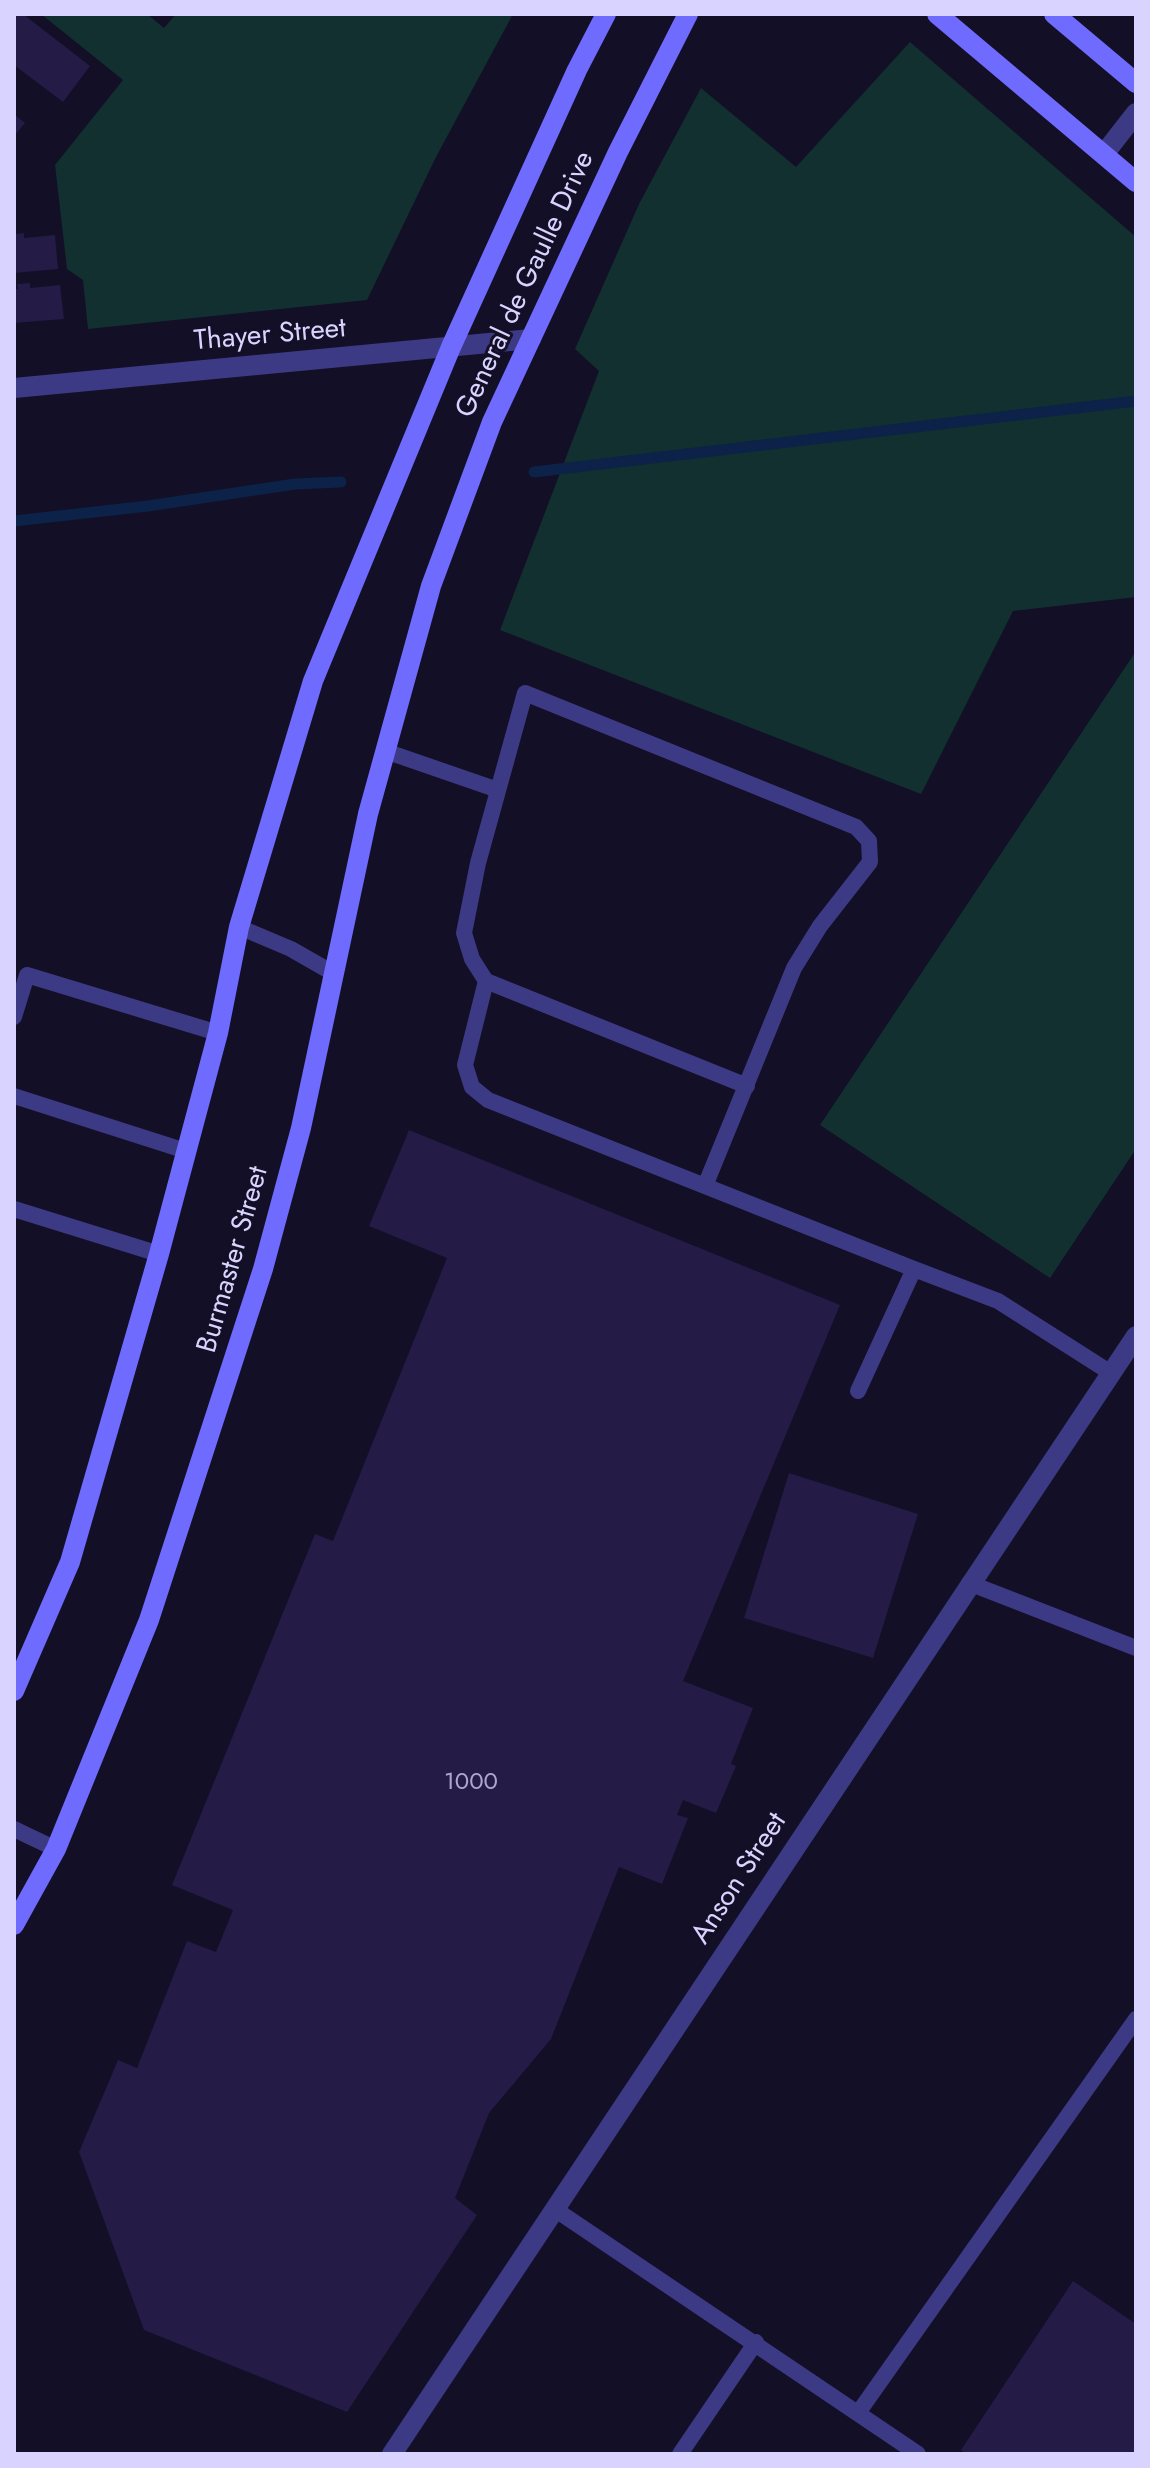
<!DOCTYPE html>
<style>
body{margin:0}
#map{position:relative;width:1150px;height:2468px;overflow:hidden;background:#130f26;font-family:Jost,sans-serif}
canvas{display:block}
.frame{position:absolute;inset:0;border:16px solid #d9d4ff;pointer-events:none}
</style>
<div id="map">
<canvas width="1150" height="2468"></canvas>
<div class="frame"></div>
</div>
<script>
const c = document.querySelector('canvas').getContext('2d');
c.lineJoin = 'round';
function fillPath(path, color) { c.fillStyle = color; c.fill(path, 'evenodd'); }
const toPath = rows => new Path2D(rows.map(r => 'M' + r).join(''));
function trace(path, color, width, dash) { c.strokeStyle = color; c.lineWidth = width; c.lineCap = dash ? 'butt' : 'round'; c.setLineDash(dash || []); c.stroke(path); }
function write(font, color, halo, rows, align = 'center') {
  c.font = font + ' Jost,sans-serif'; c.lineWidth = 6; c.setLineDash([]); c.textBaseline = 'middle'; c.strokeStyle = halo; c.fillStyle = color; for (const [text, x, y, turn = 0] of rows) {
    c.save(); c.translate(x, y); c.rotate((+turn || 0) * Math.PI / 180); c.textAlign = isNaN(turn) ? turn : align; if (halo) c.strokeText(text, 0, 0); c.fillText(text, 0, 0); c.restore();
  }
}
const green = toPath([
 [41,14,147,14,164,28,176,14,513,14,436,157,367,300,88,329,83,280,67,269,55,165,123,80],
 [910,42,1136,237,1136,597,1013,611,921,794,500,630,599,371,575,349,639,204,701,88,796,167],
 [1136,651,1136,1149,1050,1278,820,1125]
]);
const stream = toPath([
 [534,472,1136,401],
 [14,521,148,506,295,484,341,482]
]);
const building = toPath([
 [16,14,23,14,90,66,63,102,14,65,14,17],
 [14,114,25,123,14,136],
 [24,233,24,238,55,235,58,269,14,273,14,234],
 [30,283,30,288,60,285,64,319,14,323,14,289,18,289,17,284],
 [409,1130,840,1305,683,1681,753,1708,731,1764,736,1766,716,1813,683,1800,677,1815,688,1818,662,1884,619,1867,551,2039,489,2113,455,2198,477,2215,347,2412,144,2330,79,2152,118,2060,137,2068,187,1941,216,1952,233,1910,172,1885,315,1534,333,1541,447,1258,369,1226],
 [789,1473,918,1514,873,1658,744,1618],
 [1073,2281,1136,2324,1136,2454,966,2454,961,2450]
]);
const lane = toPath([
 [385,751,498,790],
 [239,927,291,949,333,973],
 [486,981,747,1086],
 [14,1017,27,975,218,1033],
 [14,1096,186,1151],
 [705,1186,794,968,820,926,870,862,869,841,856,827,525,693,478,863,464,933,472,959,486,981,465,1065,472,1087,488,1100,705,1186,914,1269,998,1301,1111,1373],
 [14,1209,159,1254],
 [858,1391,914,1269],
 [969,1583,1136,1648],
 [14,1829,56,1849],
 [556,2210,918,2454],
 [858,2413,1136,2019],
 [680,2454,756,2342]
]);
const street = toPath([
 [1104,154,1136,113],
 [14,388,531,339],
 [392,2454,1136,1336]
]);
const secondary = toPath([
 [937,14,1136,182],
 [1054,14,1136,83],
 [14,1691,70,1562,159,1254,218,1033,239,927,313,681,451,347,577,70,606,14],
 [14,1925,56,1849,149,1620,263,1269,301,1128,368,814,431,586,492,422,618,152,688,14]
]);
const numberNames = [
 ["1000",471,1783]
];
const streetNames = [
 ["General de Gaulle Drive",526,285,-65],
 ["Thayer Street",270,336,-5],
 ["Burmaster Street",234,1260,-74],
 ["Anson Street",740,1879,-57]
];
fillPath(green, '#12302f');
trace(stream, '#0c2248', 11);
fillPath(building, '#241b47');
trace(lane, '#3d3a85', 16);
trace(street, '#3d3a85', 20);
trace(secondary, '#6f6bff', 20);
write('24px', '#aca6d1', null, numberNames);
write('28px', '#d9d4ff', '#130f26', streetNames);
</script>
